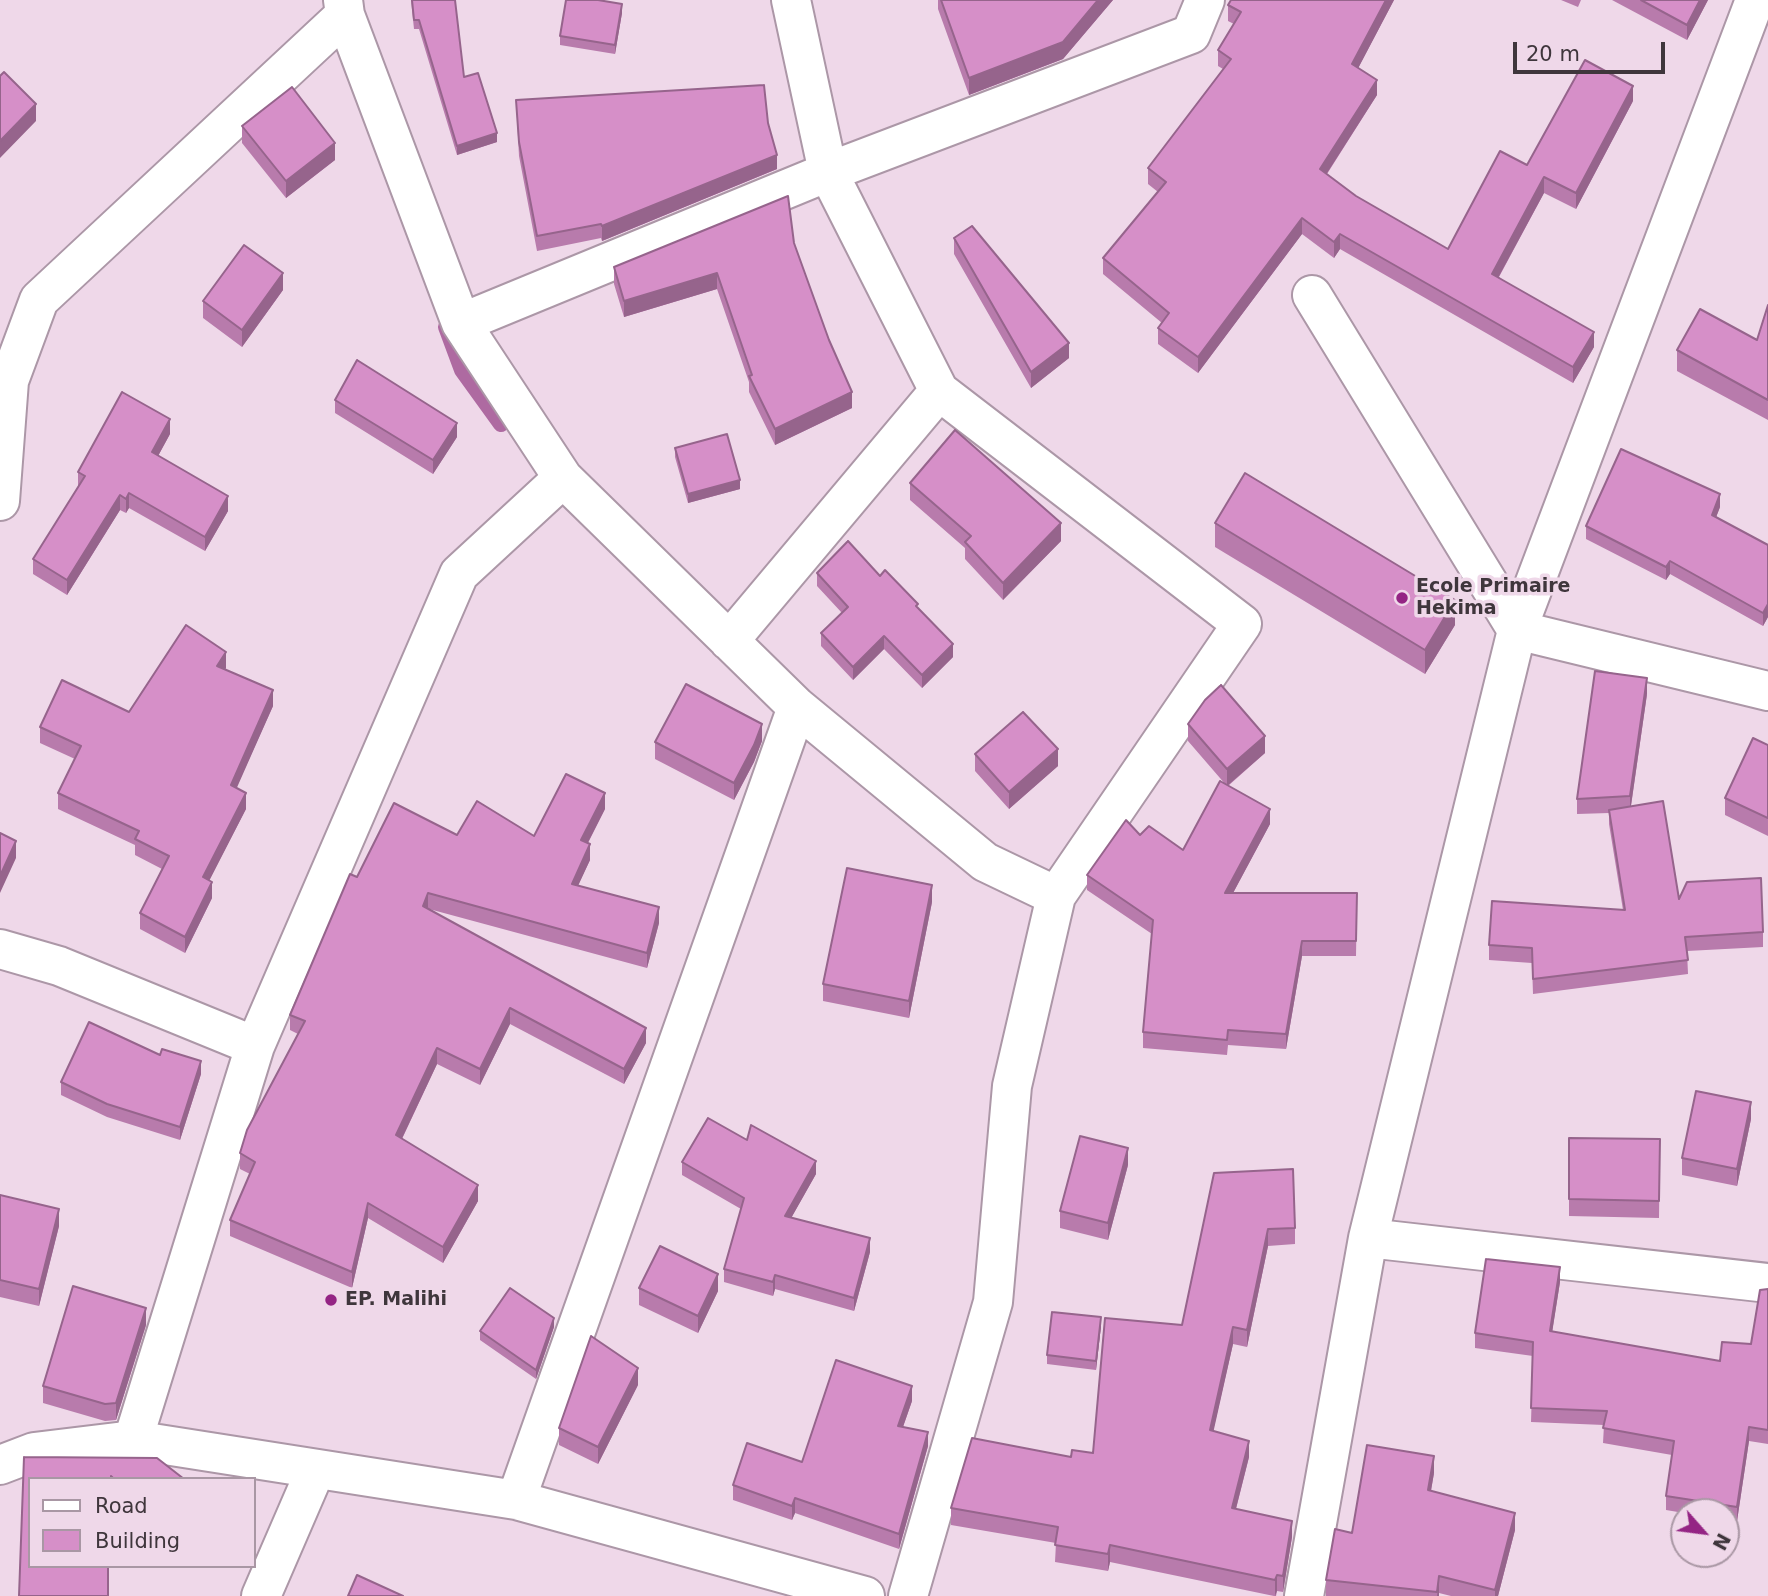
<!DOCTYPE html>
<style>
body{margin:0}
#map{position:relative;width:1768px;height:1596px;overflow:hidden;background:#efd8e9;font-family:"DejaVu Sans",sans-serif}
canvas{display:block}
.legend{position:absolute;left:28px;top:1477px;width:228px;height:91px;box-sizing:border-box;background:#efd8e9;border:2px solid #a997a4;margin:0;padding:9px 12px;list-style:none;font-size:21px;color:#3f363c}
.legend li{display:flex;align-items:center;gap:14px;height:35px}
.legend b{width:35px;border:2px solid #a997a4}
.north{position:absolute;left:1670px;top:1498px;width:70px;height:70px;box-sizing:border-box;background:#efd8e9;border:2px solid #a997a4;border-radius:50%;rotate:118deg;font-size:19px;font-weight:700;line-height:28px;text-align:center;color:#3f363c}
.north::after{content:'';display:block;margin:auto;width:24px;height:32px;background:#942484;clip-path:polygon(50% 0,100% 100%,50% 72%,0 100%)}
.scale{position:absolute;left:1513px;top:42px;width:152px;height:32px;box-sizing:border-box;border:4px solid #3f363c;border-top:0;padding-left:9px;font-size:21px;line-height:24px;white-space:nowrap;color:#3f363c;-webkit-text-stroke:5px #efd8e9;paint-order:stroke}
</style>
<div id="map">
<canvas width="1768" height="1596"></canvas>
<ul class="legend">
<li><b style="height:9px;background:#fff"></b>Road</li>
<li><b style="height:19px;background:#d68fc8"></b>Building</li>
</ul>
<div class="north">N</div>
<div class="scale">20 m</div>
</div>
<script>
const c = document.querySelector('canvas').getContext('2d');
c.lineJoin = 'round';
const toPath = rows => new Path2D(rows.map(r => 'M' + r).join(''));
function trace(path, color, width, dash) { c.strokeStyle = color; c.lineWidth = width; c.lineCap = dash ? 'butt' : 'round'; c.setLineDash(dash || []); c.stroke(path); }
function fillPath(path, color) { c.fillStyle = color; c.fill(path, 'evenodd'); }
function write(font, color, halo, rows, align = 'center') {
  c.font = font + ' "DejaVu Sans",sans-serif'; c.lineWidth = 7; c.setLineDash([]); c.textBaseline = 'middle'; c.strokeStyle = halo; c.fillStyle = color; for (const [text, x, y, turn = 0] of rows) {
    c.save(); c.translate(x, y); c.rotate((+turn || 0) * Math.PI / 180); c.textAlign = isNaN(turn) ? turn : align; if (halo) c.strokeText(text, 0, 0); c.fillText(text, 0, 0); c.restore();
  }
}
const stream = toPath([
 [446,327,462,370,501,424]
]);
const minor = toPath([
 [343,0,345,15,461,323,563,478,797,707,985,862,1056,896],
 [791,0,828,172,939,391,1242,624,1056,896,1012,1086,993,1302,908,1596],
 [1312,295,1517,630,1768,691],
 [461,323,828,172,1191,34,1205,0],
 [0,501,9,381,39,300,345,15],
 [729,641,939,391],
 [0,949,59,966,255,1046],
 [1368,1238,1768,1283],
 [133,1440,255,1046,459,574,563,478],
 [0,1465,34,1452,133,1440,516,1500,865,1596],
 [516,1500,797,707],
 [261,1596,316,1469],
 [1304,1596,1368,1238,1517,630,1755,0]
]);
const wall = toPath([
 [411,0,455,0,464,77,497,142,457,155,419,29,414,29],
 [938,0,1113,0,1063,59,969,95,938,9],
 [1231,0,1394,0,1358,68,1377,95,1327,174,1356,196,1448,249,1527,165,1633,101,1576,209,1544,193,1499,277,1594,347,1573,383,1340,249,1334,258,1302,234,1198,373,1158,344,1158,328,1162,323,1103,274,1103,258,1158,192,1148,184,1148,168,1223,69,1218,66,1218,50,1234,24,1228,21,1228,5],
 [1561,0,1581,0,1578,7],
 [1612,0,1708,0,1687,40],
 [622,13,615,54,560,45,560,36],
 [516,100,768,123,777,169,602,241,601,238,537,251,519,156],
 [242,126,335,160,286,198,242,143],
 [954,238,1069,358,1031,388,954,254],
 [794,243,852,408,775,445,749,392,749,382,717,289,624,317,614,284,614,267],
 [283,290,242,347,203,318,203,301],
 [1768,305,1768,420,1677,371,1677,350,1757,340],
 [335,400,457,437,433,474,335,413],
 [170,434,158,456,228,511,205,551,129,508,126,513,120,510,67,595,33,574,33,559,78,487,78,472],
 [675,448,740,489,688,503,675,457],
 [910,483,1061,541,1003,600,965,559,965,548,910,500],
 [1720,507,1716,517,1768,545,1768,617,1763,626,1670,574,1666,580,1586,539,1586,526],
 [1215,523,1455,625,1425,674,1215,547],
 [817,573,880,576,918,608,953,657,922,688,884,649,853,680,821,646,821,633,842,613,817,586],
 [226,668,225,670,273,706,236,788,246,809,209,880,212,898,185,953,140,929,140,913,162,869,135,855,135,845,58,809,58,793,75,759,40,743,40,727,129,712],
 [1647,694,1631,806,1679,899,1763,932,1763,947,1687,951,1688,974,1533,994,1532,963,1489,960,1489,945,1623,910,1609,824,1609,813,1577,814,1577,799],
 [1188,724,1265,753,1228,786,1270,824,1233,893,1357,893,1356,956,1302,956,1286,1049,1228,1045,1227,1055,1143,1048,1143,1032,1152,934,1087,890,1087,875,1183,850,1226,785,1188,741],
 [762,741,754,762,734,800,655,759,655,742],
 [1768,745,1768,836,1725,815,1725,798],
 [975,754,1058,766,1009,809,975,771],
 [605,809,588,843,590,860,578,885,659,923,647,968,429,909,646,1043,624,1084,510,1024,480,1085,437,1064,402,1139,478,1201,443,1263,368,1218,352,1288,230,1236,230,1220,250,1174,240,1169,240,1153,298,1034,290,1030,290,1015,357,877,457,835,534,836],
 [932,902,909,1018,823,1001,823,984],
 [201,1074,180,1140,107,1117,61,1095,61,1082],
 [1751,1119,1737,1186,1682,1175,1682,1158],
 [1569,1138,1660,1139,1659,1218,1569,1216],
 [747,1140,816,1174,791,1218,870,1252,854,1311,775,1289,773,1296,724,1282,724,1269,741,1209,682,1175,682,1162],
 [1128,1165,1108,1240,1060,1228,1060,1211],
 [1214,1173,1295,1228,1295,1244,1268,1246,1247,1347,1233,1344,1213,1431,1249,1457,1236,1509,1292,1537,1283,1592,1277,1591,1276,1596,1274,1596,1110,1562,1108,1571,1055,1562,1056,1543,951,1525,951,1508,1071,1457,1093,1453,1182,1325],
 [0,1195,59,1226,39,1306,0,1297],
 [1560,1282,1552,1332,1720,1361,1751,1344,1768,1289,1768,1444,1749,1441,1737,1521,1726,1519,1726,1512,1684,1513,1666,1510,1666,1496,1672,1455,1603,1443,1604,1425,1531,1422,1533,1356,1475,1348,1475,1333],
 [639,1288,718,1291,698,1333,639,1305],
 [146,1325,116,1420,105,1421,43,1403,43,1386],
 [1101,1326,1096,1370,1047,1364,1047,1355],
 [554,1327,536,1379,480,1340,480,1331],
 [638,1385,598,1464,559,1445,559,1428],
 [912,1401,903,1427,928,1446,899,1549,795,1513,792,1520,733,1500,733,1485,802,1462],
 [1434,1473,1431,1491,1515,1530,1498,1596,1451,1596,1439,1593,1439,1596,1326,1596,1326,1580,1352,1533]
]);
const shadedWall = toPath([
 [1098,0,1113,0,1063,59,969,95,969,78],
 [1386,0,1394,0,1352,80,1352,64],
 [1700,0,1708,0,1687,40,1687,25],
 [622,4,622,13,615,54,615,45],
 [1377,80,1377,95,1320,184,1320,169],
 [1633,86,1633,101,1576,209,1576,193],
 [36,104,36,121,0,158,0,141],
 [497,133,497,142,457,155,457,146],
 [335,143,335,160,286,198,286,181],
 [777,155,777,169,602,241,602,226],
 [1544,177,1544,193,1492,289,1492,274],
 [1302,218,1302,234,1198,373,1198,357],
 [1340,234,1340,249,1334,258,1334,242],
 [283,273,283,290,242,347,242,330],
 [717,273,717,289,624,317,624,301],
 [1594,332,1594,347,1573,383,1573,367],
 [1069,343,1069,358,1031,388,1031,372],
 [852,392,852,408,775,445,775,429],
 [170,419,170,434,152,467,152,452],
 [457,423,457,437,433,474,433,460],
 [740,480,740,489,688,503,688,494],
 [129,493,129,508,126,513,126,499],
 [1720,494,1720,507,1712,528,1712,515],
 [120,495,120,510,67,595,67,580],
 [228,496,228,511,205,551,205,537],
 [1061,523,1061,541,1003,600,1003,583],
 [1670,561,1670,574,1666,580,1666,567],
 [1455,600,1455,625,1425,674,1425,650],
 [1768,604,1768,617,1763,626,1763,613],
 [884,636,884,649,853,680,853,667],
 [953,644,953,657,922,688,922,675],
 [226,652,226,668,217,682,217,666],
 [1647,678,1647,694,1630,812,1630,796],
 [273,690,273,706,231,801,231,785],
 [762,724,762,741,754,762,734,800,734,783],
 [1265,736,1265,753,1227,786,1227,769],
 [1058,749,1058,766,1009,809,1009,792],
 [246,793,246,809,203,893,203,877],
 [605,793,605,809,581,856,581,840],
 [1270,809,1270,824,1225,908,1225,893],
 [16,841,16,858,0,893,0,876],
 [590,844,590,860,572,899,572,884],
 [212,882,212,898,185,953,185,937],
 [932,885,932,902,909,1018,909,1001],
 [428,893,428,908,423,906],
 [659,907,659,923,647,968,647,953],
 [1302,941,1302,956,1286,1049,1286,1034],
 [510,1008,510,1024,480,1085,480,1069],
 [646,1028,646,1043,624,1084,624,1069],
 [437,1048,437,1064,396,1151,396,1135],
 [201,1061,201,1074,180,1140,180,1127],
 [1751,1102,1751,1119,1737,1186,1737,1169],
 [1128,1148,1128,1165,1108,1240,1108,1223],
 [816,1161,816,1174,785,1229,785,1216],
 [478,1185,478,1201,443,1263,443,1247],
 [368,1203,368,1218,352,1288,352,1272],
 [59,1209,59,1226,39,1306,39,1289],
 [1268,1229,1268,1246,1247,1347,1247,1330],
 [870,1238,870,1252,854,1311,854,1298],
 [1560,1267,1560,1282,1550,1346,1550,1331],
 [718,1274,718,1291,698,1333,698,1316],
 [775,1275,775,1289,773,1296,773,1282],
 [146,1308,146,1325,116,1420,116,1403],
 [1101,1317,1101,1326,1096,1370,1096,1361],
 [554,1318,554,1327,536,1379,536,1370],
 [1233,1327,1233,1344,1210,1447,1210,1430],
 [638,1368,638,1385,598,1464,598,1447],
 [912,1386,912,1401,898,1441,898,1426],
 [1749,1427,1749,1441,1737,1521,1737,1507],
 [928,1432,928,1446,899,1549,899,1534],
 [1249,1441,1249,1457,1232,1524,1232,1508],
 [1434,1456,1434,1473,1428,1507,1428,1490],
 [795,1498,795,1513,792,1520,792,1506],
 [1515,1513,1515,1530,1498,1596,1495,1596,1495,1590],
 [1292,1521,1292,1537,1283,1592,1283,1576],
 [1110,1545,1110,1562,1108,1571,1108,1554],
 [1277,1575,1277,1591,1275,1596,1275,1580],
 [1439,1576,1439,1596,1437,1596]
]);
const building = toPath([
 [412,0,455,0,464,77,478,73,497,133,457,146,419,20,414,20,412,0],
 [566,0,598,0,622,4,615,45,560,36,566,0],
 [941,0,1098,0,1063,42,969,78,941,0],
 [1231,0,1386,0,1352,64,1377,80,1320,169,1356,196,1448,249,1500,151,1527,165,1585,60,1633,86,1576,193,1544,177,1492,274,1594,332,1573,367,1340,234,1334,242,1302,218,1198,357,1158,328,1169,313,1103,258,1166,182,1148,168,1231,59,1218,50,1241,12,1228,5,1231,0],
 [1641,0,1700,0,1687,25,1641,0],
 [4,72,36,104,0,141,0,76,4,72],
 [764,85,768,123,777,155,602,226,601,224,537,236,519,142,516,100,764,85],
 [292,87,335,143,286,181,242,126,292,87],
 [788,196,794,243,829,340,852,392,775,429,749,376,752,375,717,273,624,301,614,267,788,196],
 [972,226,1069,343,1031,372,954,238,972,226],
 [244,245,283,273,242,330,203,301,244,245],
 [1768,305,1768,400,1677,350,1700,309,1757,340,1768,305],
 [357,360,457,423,433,460,335,400,357,360],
 [122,392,170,419,152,452,228,496,205,537,129,493,126,499,120,495,67,580,33,559,85,476,78,472,122,392],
 [955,430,1061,523,1003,583,965,542,971,536,910,483,955,430],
 [727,434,740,480,688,494,675,448,727,434],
 [1621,449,1720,494,1712,515,1768,545,1768,604,1763,613,1670,561,1666,567,1586,526,1621,449],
 [1245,473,1455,600,1425,650,1215,523,1245,473],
 [848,541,880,576,885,570,918,604,916,606,953,644,922,675,884,636,853,667,821,633,848,607,817,573,848,541],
 [186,625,226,652,217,666,273,690,231,785,246,793,203,877,212,882,185,937,140,913,169,856,135,839,139,831,58,793,81,746,40,727,62,680,129,712,186,625],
 [1595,671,1647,678,1630,796,1577,799,1595,671],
 [686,684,762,724,754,745,734,783,655,742,686,684],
 [1221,685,1265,736,1227,769,1188,724,1205,700,1221,685],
 [1023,712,1058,749,1009,792,975,754,1023,712],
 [1753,738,1768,745,1768,818,1725,798,1753,738],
 [566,774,605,793,581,840,590,844,572,884,659,907,647,953,428,893,423,906,646,1028,624,1069,510,1008,480,1069,437,1048,396,1135,478,1185,443,1247,368,1203,352,1272,230,1220,255,1162,240,1153,247,1130,305,1021,290,1015,350,874,357,877,394,803,457,835,477,801,534,836,566,774],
 [1220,781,1270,809,1225,893,1357,893,1356,941,1302,941,1286,1034,1228,1030,1227,1040,1143,1032,1153,920,1087,875,1126,820,1140,835,1149,826,1183,850,1220,781],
 [1663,801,1679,899,1687,882,1761,878,1763,932,1685,937,1688,960,1533,979,1532,948,1489,945,1492,901,1625,910,1609,810,1663,801],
 [0,833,16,841,0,876,0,833],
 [847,868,932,885,909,1001,823,984,847,868],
 [89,1022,160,1055,162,1049,201,1061,180,1127,107,1104,61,1082,89,1022],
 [1696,1091,1751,1102,1737,1169,1682,1158,1696,1091],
 [708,1118,747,1140,751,1125,816,1161,785,1216,870,1238,854,1298,775,1275,773,1282,724,1269,744,1198,682,1162,708,1118],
 [1080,1136,1128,1148,1108,1223,1060,1211,1080,1136],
 [1569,1138,1660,1139,1659,1201,1569,1199,1569,1138],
 [1293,1169,1295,1228,1268,1229,1247,1330,1233,1327,1210,1430,1249,1441,1232,1508,1292,1521,1283,1576,1277,1575,1275,1580,1110,1545,1108,1554,1055,1545,1058,1527,951,1508,972,1438,1071,1457,1072,1450,1093,1453,1105,1318,1182,1325,1214,1173,1293,1169],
 [0,1195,59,1209,39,1289,0,1280,0,1195],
 [660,1246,718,1274,698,1316,639,1288,660,1246],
 [1486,1259,1560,1267,1550,1331,1720,1361,1722,1342,1751,1344,1760,1290,1768,1289,1768,1430,1749,1427,1737,1507,1666,1496,1674,1441,1603,1428,1607,1411,1531,1408,1533,1342,1475,1333,1486,1259],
 [73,1286,146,1308,116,1403,105,1404,43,1386,73,1286],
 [510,1288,554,1318,536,1370,480,1331,510,1288],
 [1052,1312,1101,1317,1096,1361,1047,1355,1052,1312],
 [591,1336,638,1368,598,1447,559,1428,591,1336],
 [836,1360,912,1386,898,1426,928,1432,899,1534,795,1498,792,1506,733,1485,747,1443,802,1462,836,1360],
 [1367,1445,1434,1456,1428,1490,1515,1513,1495,1590,1439,1576,1437,1592,1326,1580,1335,1529,1352,1533,1367,1445],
 [24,1457,157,1458,184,1479,114,1479,111,1476,111,1479,30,1479,30,1566,108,1566,108,1596,19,1596,24,1457],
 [357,1575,403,1596,348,1596,357,1575]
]);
const markers = [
 [1402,598,7,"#942484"],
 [331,1300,7,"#942484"]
];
const poiNames = [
 ["Ecole Primaire",1416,587],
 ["Hekima",1416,609],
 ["EP. Malihi",345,1300]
];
trace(stream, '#ae6aa1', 16);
trace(minor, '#ac97a7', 42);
trace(minor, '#fff', 38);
fillPath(wall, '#b87bac');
fillPath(shadedWall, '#96648c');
fillPath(building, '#d68fc8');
trace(building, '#96648c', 2);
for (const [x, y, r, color] of markers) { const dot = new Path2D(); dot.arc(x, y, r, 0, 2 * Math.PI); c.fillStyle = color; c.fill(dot); trace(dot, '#efd8e9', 2.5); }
write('bold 19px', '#3f363c', '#efd8e9', poiNames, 'left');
</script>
